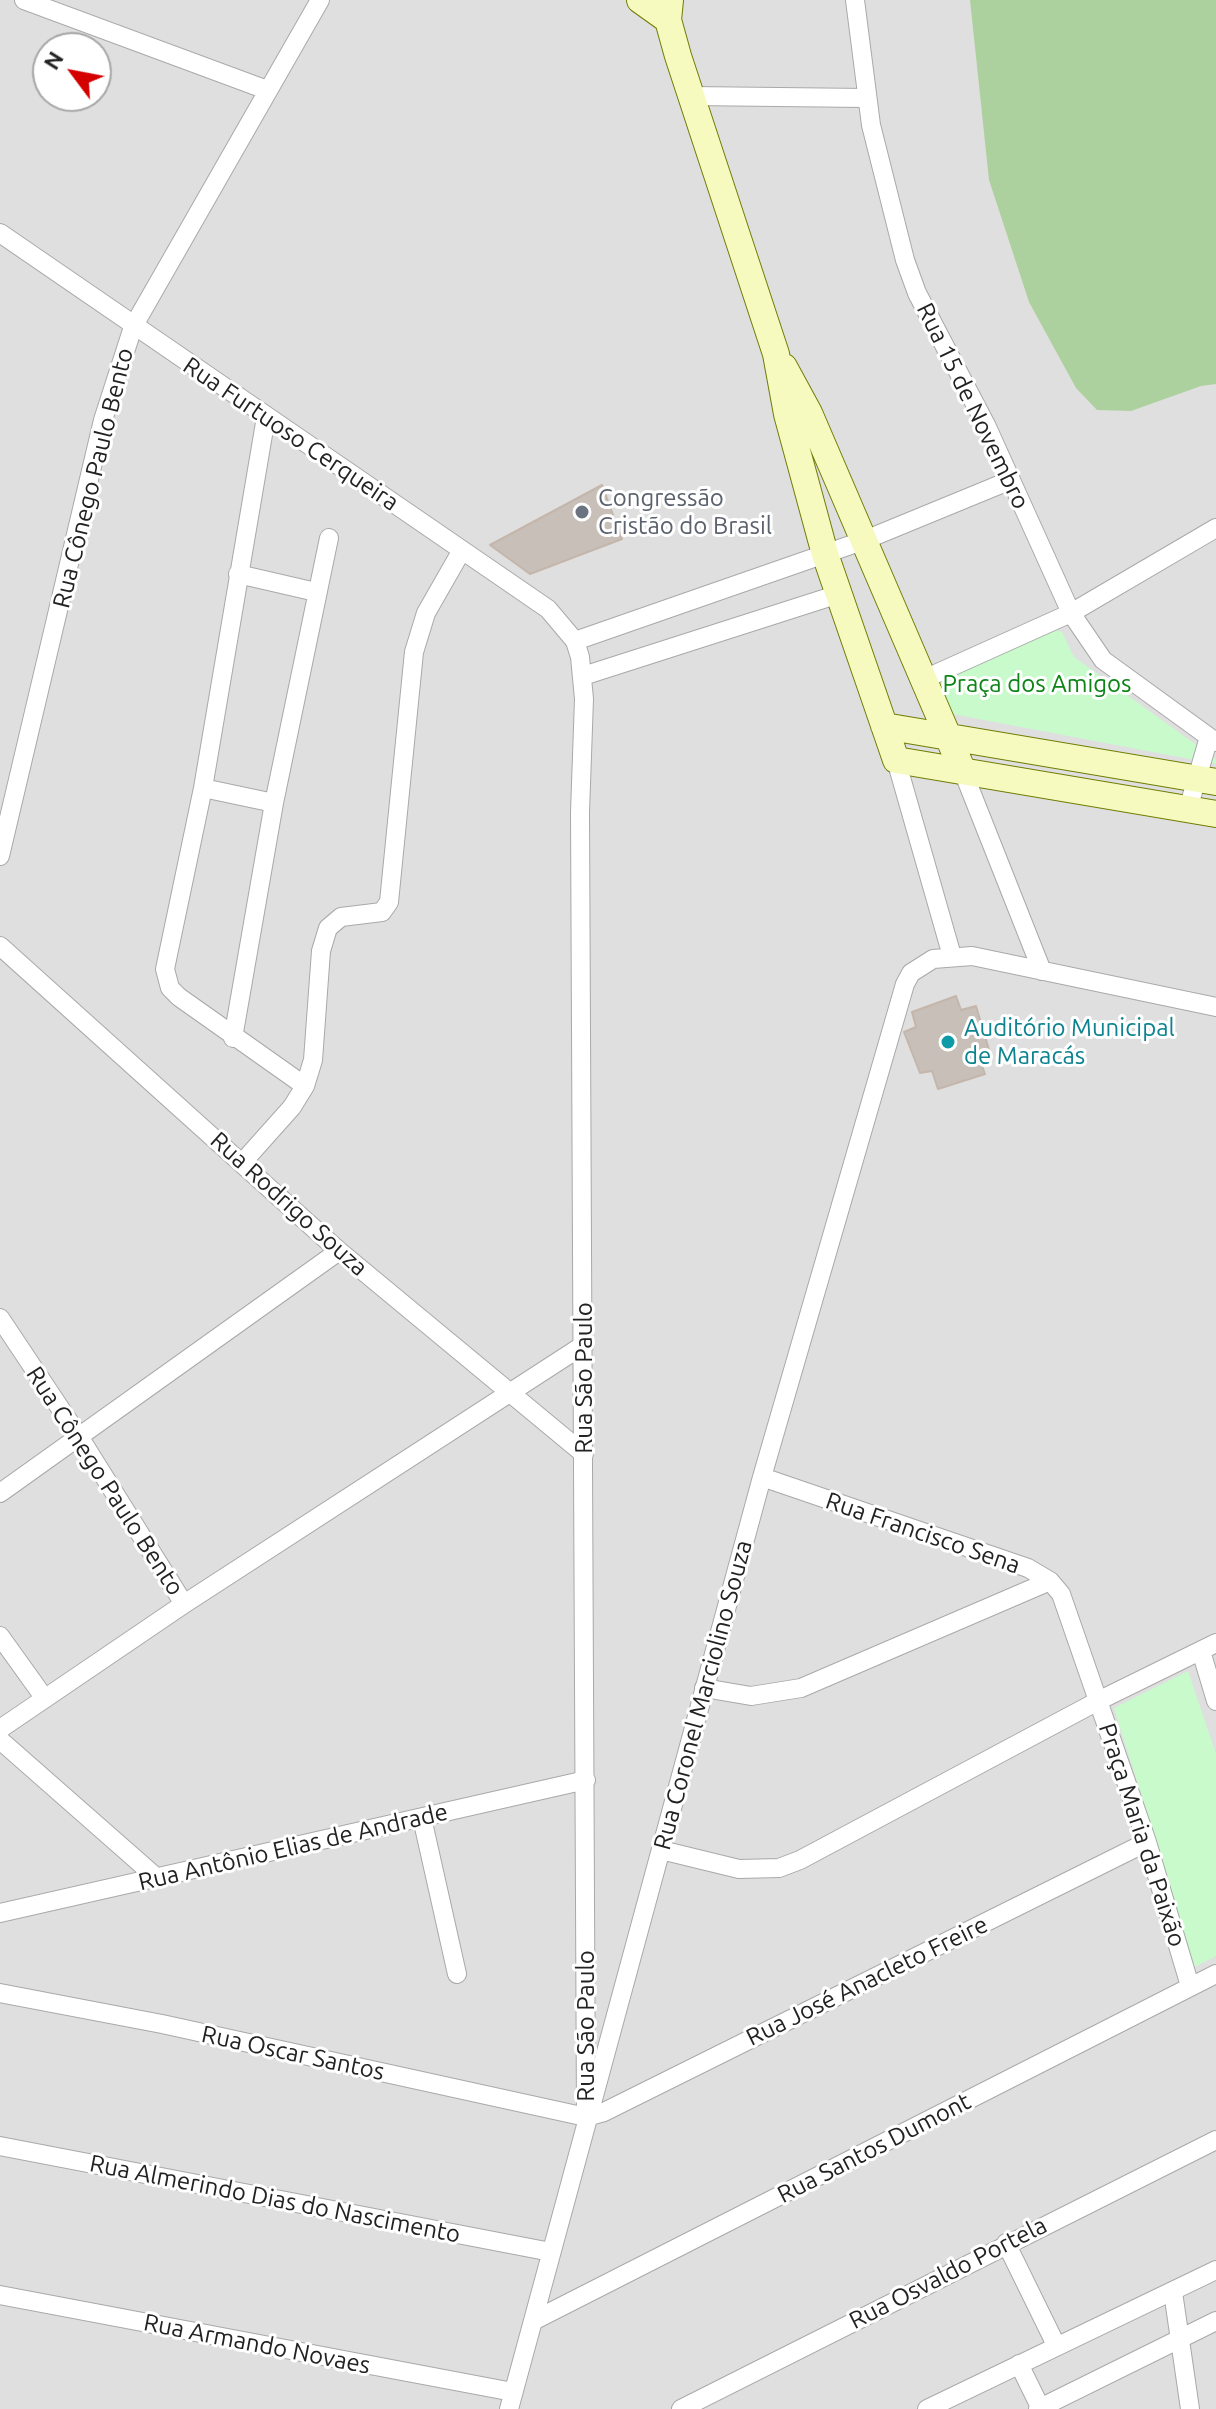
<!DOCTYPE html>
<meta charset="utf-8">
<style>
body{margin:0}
#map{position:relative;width:1216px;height:2409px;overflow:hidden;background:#f2efe9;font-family:Ubuntu,sans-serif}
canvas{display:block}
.north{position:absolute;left:32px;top:32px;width:80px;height:80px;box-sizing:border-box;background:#fff;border:2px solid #a7a7a7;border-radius:50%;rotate:302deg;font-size:22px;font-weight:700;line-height:32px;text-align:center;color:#222}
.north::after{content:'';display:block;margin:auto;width:28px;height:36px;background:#d40000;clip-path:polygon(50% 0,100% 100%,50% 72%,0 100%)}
</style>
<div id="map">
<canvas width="1216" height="2409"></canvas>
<div class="north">N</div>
</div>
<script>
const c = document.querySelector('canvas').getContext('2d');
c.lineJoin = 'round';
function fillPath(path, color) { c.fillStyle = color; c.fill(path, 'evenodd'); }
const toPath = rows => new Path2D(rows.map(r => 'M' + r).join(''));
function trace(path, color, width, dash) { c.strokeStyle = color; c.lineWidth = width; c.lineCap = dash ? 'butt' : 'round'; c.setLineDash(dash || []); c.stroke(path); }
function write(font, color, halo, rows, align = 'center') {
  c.font = font + ' Ubuntu,sans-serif'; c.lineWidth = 6; c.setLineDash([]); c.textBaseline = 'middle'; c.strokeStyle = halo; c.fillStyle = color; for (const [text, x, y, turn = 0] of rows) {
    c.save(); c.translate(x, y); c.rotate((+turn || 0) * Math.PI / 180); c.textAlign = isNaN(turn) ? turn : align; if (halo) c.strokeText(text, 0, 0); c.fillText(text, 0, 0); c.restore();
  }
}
const residential = toPath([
 [0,0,1060,0,1216,299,1216,2409,0,2409],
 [48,48,96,48,96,96,48,96]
]);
const forest = toPath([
 [970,0,1216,0,1216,384,1201,386,1131,411,1097,410,1076,388,1029,302,989,180]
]);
const park = toPath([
 [1053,629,1062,632,1074,657,1216,759,1216,764,947,713,928,682],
 [1188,1671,1216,1754,1216,1956,1195,1967,1114,1708]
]);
const building = toPath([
 [602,485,622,539,530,574,490,545,602,485],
 [956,996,961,1010,976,1006,990,1053,979,1058,985,1074,938,1089,932,1071,920,1073,904,1032,916,1027,912,1012,956,996]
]);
const minor = toPath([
 [24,0,267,90],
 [855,0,871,125,905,260,917,293,987,427,1071,613,1103,660,1216,742],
 [690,96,866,98],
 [0,233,548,609,575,641,580,657,584,699,580,812,586,2117],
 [266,417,203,788,165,969,170,988,179,997,305,1086],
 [238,574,316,592],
 [575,641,865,540,1011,480],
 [583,676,839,594],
 [922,680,1071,613,1216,528],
 [896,760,952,956],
 [962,769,1042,971],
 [203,788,274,803],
 [1188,809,1209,737],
 [0,856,103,420,133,327,320,0],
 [0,946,339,1251,584,1454],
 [233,1038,274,803,329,538],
 [242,1163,292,1107,305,1086,313,1060,321,951,328,928,341,917,382,912,389,902,414,652,426,613,462,550],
 [0,1318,80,1438,184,1604],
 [762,1477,1028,1568,1050,1581,1061,1594,1147,1842,1190,1986],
 [0,1493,339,1251],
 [0,1636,43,1696],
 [1201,1651,1216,1701],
 [704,1688,751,1696,801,1688,1050,1581],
 [0,1729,184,1604,585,1344],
 [0,1740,157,1878],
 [422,1818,457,1974],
 [661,1850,739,1869,779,1868,800,1860,1098,1701,1216,1643],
 [0,1913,586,1780],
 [0,1993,162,2024,586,2117,604,2112,1147,1842],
 [0,2146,551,2252],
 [1006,2243,1056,2345],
 [1173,2292,1190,2409],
 [0,2295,513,2392],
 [533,2321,1216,1974],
 [1019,2364,1041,2409],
 [509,2409,762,1477,905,984,911,973,933,959,972,956,1216,1007],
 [681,2409,1216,2140],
 [927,2409,1216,2270],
 [1038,2409,1216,2321]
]);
const secondary = toPath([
 [640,0,668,20],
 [670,0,668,20,678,56,776,354,787,414,825,554,896,760,1216,814],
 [784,367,809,413,962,769],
 [884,726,1216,782]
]);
const markers = [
 [582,512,8,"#6b7280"],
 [948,1042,8,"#0f9aa8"]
];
const streetNames = [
 ["Rua 15 de Novembro",973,406,64],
 ["Rua Furtuoso Cerqueira",291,434,34],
 ["Rua Cônego Paulo Bento",93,478,-76],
 ["Rua Rodrigo Souza",289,1204,42],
 ["Rua São Paulo",584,1378,-90],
 ["Rua Cônego Paulo Bento",105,1481,57],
 ["Rua Francisco Sena",923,1533,19],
 ["Rua Coronel Marciolino Souza",703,1695,-75],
 ["Praça Maria da Paixão",1142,1835,72],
 ["Rua Antônio Elias de Andrade",293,1847,-13],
 ["Rua José Anacleto Freire",867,1981,-26],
 ["Rua São Paulo",586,2026,-90],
 ["Rua Oscar Santos",293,2053,12],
 ["Rua Santos Dumont",874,2148,-27],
 ["Rua Almerindo Dias do Nascimento",275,2199,11],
 ["Rua Osvaldo Portela",948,2273,-27],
 ["Rua Armando Novaes",257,2344,11]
];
const worshipNames = [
 ["Congressão",598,498],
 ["Cristão do Brasil",598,526]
];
const parkNames = [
 ["Praça dos Amigos",1037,684]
];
const cultureNames = [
 ["Auditório Municipal",964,1028],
 ["de Maracás",964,1056]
];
fillPath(residential, '#e0dfdf');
fillPath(forest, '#add19e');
fillPath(park, '#c8facc');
fillPath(building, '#c7bfb8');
trace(building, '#c4b6ab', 2);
trace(minor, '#a9a9a9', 20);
trace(secondary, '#707d05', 28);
trace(minor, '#fff', 18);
trace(secondary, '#f7fabf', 26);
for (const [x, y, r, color] of markers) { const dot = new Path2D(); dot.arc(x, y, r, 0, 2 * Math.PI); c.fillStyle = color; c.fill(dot); trace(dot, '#fff', 3); }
write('24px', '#222', '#fff', streetNames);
write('24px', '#5b616d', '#fff', worshipNames, 'left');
write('24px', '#0c8416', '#fff', parkNames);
write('24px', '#0d838f', '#fff', cultureNames, 'left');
</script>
